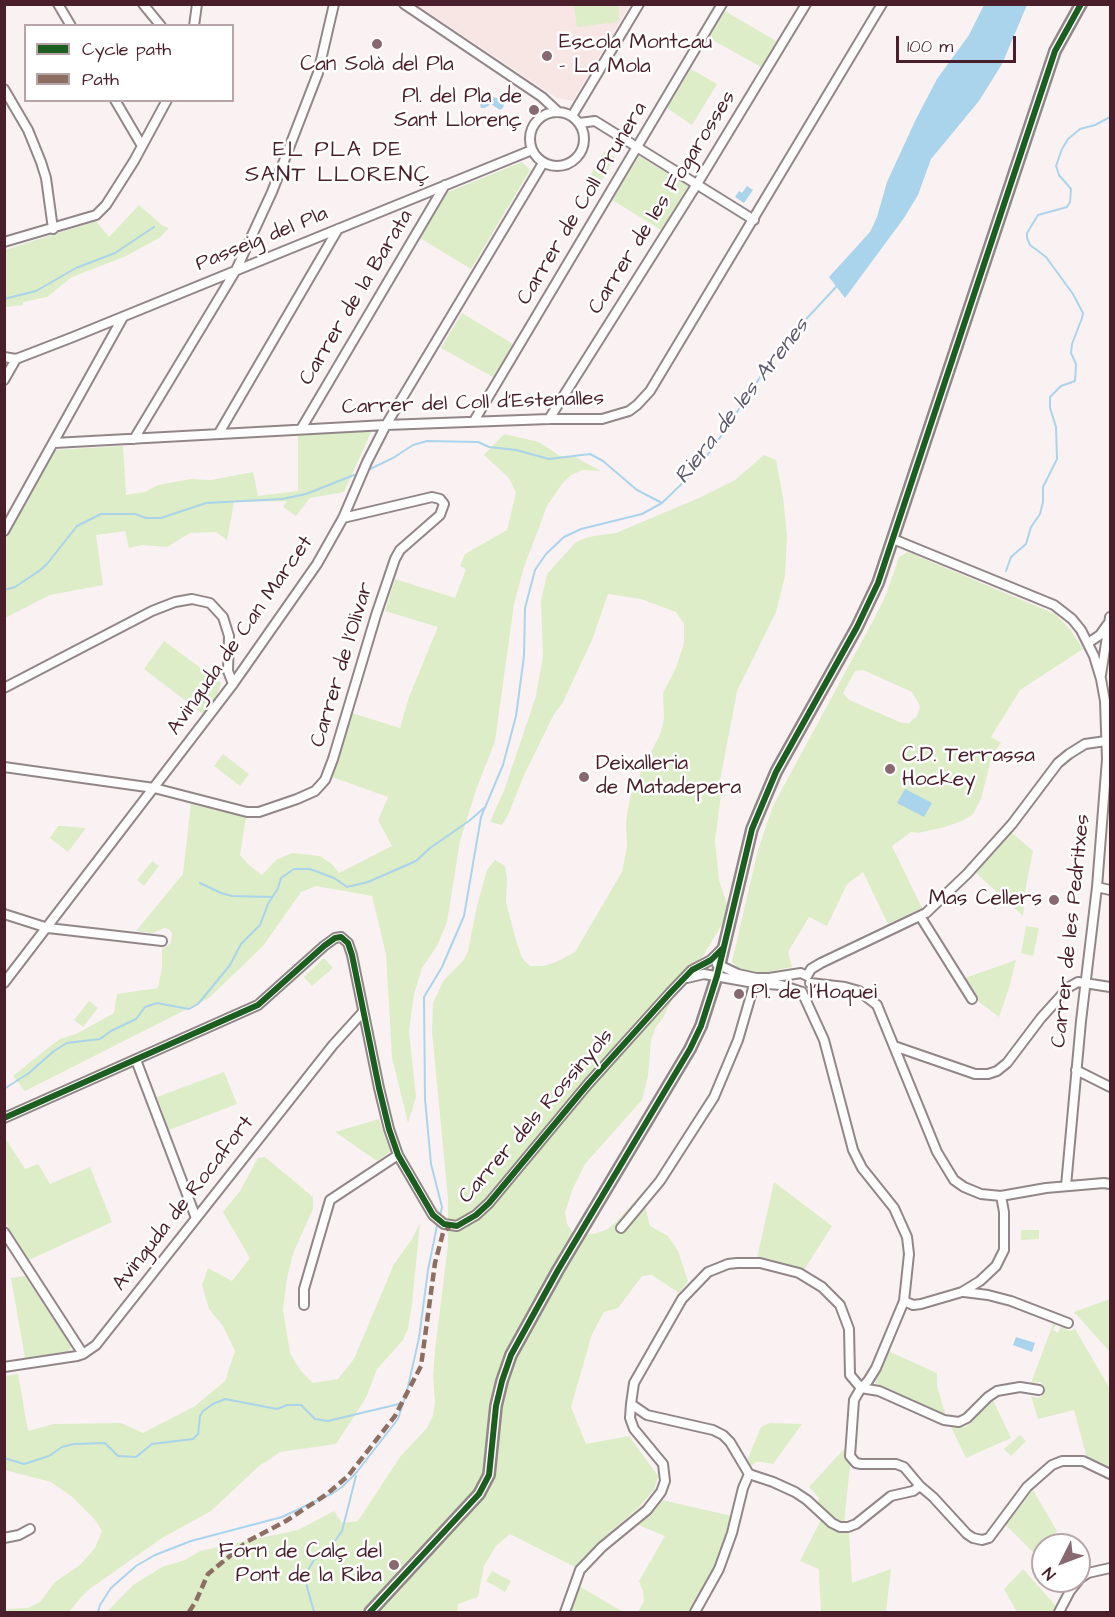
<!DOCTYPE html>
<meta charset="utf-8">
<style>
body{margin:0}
#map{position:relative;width:1115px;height:1617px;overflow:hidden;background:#faf2f2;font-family:"Architects Daughter",sans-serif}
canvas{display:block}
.frame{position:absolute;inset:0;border:6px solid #4a1f2b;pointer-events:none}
.legend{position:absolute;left:24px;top:24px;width:210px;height:78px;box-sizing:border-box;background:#fff;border:2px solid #b7a5aa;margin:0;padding:8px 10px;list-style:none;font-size:18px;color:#4a1f2b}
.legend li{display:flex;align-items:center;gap:12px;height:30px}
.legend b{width:30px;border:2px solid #b7a5aa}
.north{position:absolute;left:1031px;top:1533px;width:60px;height:60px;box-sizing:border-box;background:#fff;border:2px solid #b7a5aa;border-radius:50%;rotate:228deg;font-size:16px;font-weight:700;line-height:24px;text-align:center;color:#4a1f2b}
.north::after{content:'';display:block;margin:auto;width:21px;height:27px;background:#886971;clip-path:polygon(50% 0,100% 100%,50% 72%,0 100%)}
.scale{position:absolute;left:896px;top:36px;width:120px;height:27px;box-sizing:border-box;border:3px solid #4a1f2b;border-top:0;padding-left:8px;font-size:18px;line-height:21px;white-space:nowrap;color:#4a1f2b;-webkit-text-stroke:4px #fff;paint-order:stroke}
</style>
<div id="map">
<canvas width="1115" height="1617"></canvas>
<div class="frame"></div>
<ul class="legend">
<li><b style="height:8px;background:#1b5e20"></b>Cycle path</li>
<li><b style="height:8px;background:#8d6e63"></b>Path</li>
</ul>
<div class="north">N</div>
<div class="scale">100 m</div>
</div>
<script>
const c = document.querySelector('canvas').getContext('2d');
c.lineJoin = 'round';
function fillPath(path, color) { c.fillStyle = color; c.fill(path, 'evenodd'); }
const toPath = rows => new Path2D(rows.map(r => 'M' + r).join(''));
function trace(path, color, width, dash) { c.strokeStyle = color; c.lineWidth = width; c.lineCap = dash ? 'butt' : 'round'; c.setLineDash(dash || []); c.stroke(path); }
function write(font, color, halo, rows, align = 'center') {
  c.font = font + ' "Architects Daughter",sans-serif'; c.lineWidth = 5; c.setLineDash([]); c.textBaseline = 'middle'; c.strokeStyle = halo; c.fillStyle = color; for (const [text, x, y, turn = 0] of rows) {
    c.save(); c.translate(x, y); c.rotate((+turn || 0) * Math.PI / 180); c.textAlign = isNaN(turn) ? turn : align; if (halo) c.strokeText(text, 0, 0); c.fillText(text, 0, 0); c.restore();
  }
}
const built = toPath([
 [417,5,630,5,573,101,557,98]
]);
const green = toPath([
 [574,5,618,5,619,18,617,22,577,27],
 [725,11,776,41,761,67,709,38],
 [691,69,717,84,692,125,667,108],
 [604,151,615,157,601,182,590,176],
 [639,156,688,186,661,230,612,200],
 [522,162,530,170,471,269,420,238,448,192],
 [139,205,163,226,169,228,159,238,124,257,72,277,47,297,23,302,23,305,5,307,5,250,96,221,109,237],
 [462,313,513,344,493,377,441,348],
 [372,430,344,492,310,498,296,516,283,507,287,501,234,502,227,540,216,532,190,533,167,547,142,545,129,548,125,531,96,535,103,585,50,595,5,618,5,540,55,450,123,446,126,495,145,492,158,485,191,479,211,480,253,472,258,496,298,491,298,435],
 [504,434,539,442,560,456,575,457,601,471,583,470,571,475,562,484,547,506,524,567,514,604,495,741,476,790,460,841,447,922,437,946,422,968,414,994,409,1031,416,1097,408,1123,392,1057,386,954,372,896,316,886,301,892,263,946,209,998,25,1091,13,1076,49,1047,60,1039,78,1033,114,1013,117,994,158,988,162,967,162,949,171,943,172,934,169,929,164,928,153,933,136,931,183,874,191,804,246,817,240,855,250,866,262,875,276,860,292,853,320,856,332,864,339,873,392,846,378,820,388,797,332,777,352,713,400,728,409,697,438,627,385,611,395,579,455,598,466,569,460,566,465,554,507,530,516,493,509,478,484,455],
 [764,455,776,460,783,497,787,536,785,576,776,612,737,691,720,781,721,795,715,841,719,880,727,904,727,916,703,956,685,972,664,1016,656,1027,651,1040,648,1076,642,1100,585,1164,573,1188,565,1212,567,1224,573,1233,585,1235,597,1233,608,1229,617,1221,642,1193,650,1226,668,1236,678,1251,688,1281,679,1293,652,1275,642,1276,618,1308,604,1312,592,1334,571,1407,586,1444,629,1436,658,1476,654,1490,640,1506,600,1541,575,1567,510,1534,496,1546,484,1566,478,1597,458,1604,457,1612,107,1612,133,1585,162,1567,185,1560,200,1551,298,1530,334,1511,342,1523,358,1521,400,1457,427,1428,433,1416,435,1403,433,1376,435,1350,448,1245,448,1199,432,1031,433,1003,444,980,462,962,468,952,476,910,487,870,495,860,505,866,507,879,506,902,515,937,522,958,530,966,543,966,554,963,575,952,622,872,627,847,626,821,631,793,661,732,664,719,663,693,676,668,684,643,684,624,676,612,641,599,608,594,592,640,562,704,554,714,524,775,509,813,502,825,490,822,505,788,536,696,543,656,541,601,547,574,576,542,588,537,616,533,699,498,735,480],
 [908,552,1055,614,1070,629,1083,649,1020,690,991,737,1001,743,992,755,981,799,973,814,962,821,945,827,918,833,911,832,892,846,922,908,888,924,863,872,847,884,827,926,809,917,788,952,792,967,762,973,739,969,732,962,758,850,773,806,874,619,886,595,899,557],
 [863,670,912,692,920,706,917,716,909,723,902,723,849,700,843,693,855,671],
 [164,641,221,683,217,695,203,714,144,669],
 [223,754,249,774,240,786,214,766],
 [58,826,63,826,86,828,68,852,50,838],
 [1011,832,1033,851,1026,886,1023,916,975,872],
 [152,861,159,866,144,886,137,880],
 [1026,926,1039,928,1033,956,1021,953],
 [324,958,333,968,312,986,304,977],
 [1016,960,1009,988,999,1017,978,1001,977,995,965,978],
 [89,1001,98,1008,83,1027,74,1020],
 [224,1072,237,1104,169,1130,157,1097],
 [379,1119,390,1152,377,1161,335,1132],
 [4,1136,25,1169,38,1164,50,1184,90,1167,112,1222,29,1260,5,1222],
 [265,1157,313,1197,313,1209,294,1251,287,1278,283,1310,290,1353,300,1370,313,1383,338,1379,354,1359,394,1264,412,1239,420,1223,412,1304,408,1329,403,1340,377,1369,366,1398,336,1444,280,1452,270,1459,259,1466,211,1511,162,1538,91,1588,82,1596,69,1612,5,1612,5,1609,28,1608,40,1602,55,1582,80,1565,95,1548,102,1531,95,1520,71,1496,51,1482,5,1470,5,1376,18,1374,28,1431,54,1424,121,1423,143,1433,195,1406,225,1381,235,1351,223,1326,209,1309,202,1285,208,1268,232,1281,250,1258,223,1212,240,1191,258,1158],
 [774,1182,832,1226,804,1270,775,1261,757,1258],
 [1021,1230,1039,1230,1039,1239,1021,1240],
 [25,1276,71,1346,70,1351,25,1358,11,1278],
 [1110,1299,1110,1352,1074,1312],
 [1053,1324,1056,1325,1053,1330,1058,1333,1061,1327,1070,1331,1075,1329,1110,1389,1110,1470,1087,1458,1074,1410,1038,1419,1031,1396,1037,1398,1041,1397,1045,1389,1041,1382,1031,1383],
 [888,1351,937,1373,937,1386,946,1416,875,1383],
 [993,1400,1011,1438,966,1458,951,1427,960,1428,967,1426],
 [770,1423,802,1424,773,1464,762,1462,756,1462,751,1466,747,1461,761,1427],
 [1020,1435,1026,1441,1011,1456,1004,1449],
 [844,1449,845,1457,850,1465,844,1523,836,1519,818,1503,819,1498,809,1487],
 [1033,1490,1057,1531,1045,1545,1043,1545,1036,1555,1006,1525],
 [662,1500,732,1516,712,1572,689,1612,638,1612,644,1601,643,1592,639,1581,665,1536,636,1524],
 [821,1520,834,1530,849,1533,852,1583,891,1569,886,1612,821,1612,819,1569,800,1561],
 [1023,1569,1056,1606,1053,1612,1017,1612,1004,1589],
 [492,1571,511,1581,505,1592,486,1581],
 [579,1586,623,1612,570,1612]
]);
const water = toPath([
 [984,5,1027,5,1002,64,979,101,931,159,918,195,904,218,845,298,829,277,870,232,877,217,887,182,916,119,937,79,969,35],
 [483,92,492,97,502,99,504,104,503,108,500,110,491,104,485,108,481,108,478,98],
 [747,186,753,190,744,203,735,197,739,191,742,193],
 [905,789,932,803,924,817,897,803],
 [1016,1337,1035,1343,1032,1352,1013,1345]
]);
const stream = toPath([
 [4,299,36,291,76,268,115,253,154,227],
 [370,469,393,458,413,445,427,441,478,442,489,447,516,450,549,459,590,454,603,461,637,490,662,503],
 [1006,571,1011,557,1026,544,1031,527,1040,514,1043,502,1043,487,1057,459,1056,427,1050,408,1050,397,1061,386,1075,381,1076,364,1071,353,1072,344,1082,318,1083,313,1073,294,1046,257,1030,245,1027,238,1027,233,1038,215,1067,207,1070,202,1071,189,1059,175,1056,166,1062,149,1068,139,1080,129,1095,125,1110,117],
 [4,590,15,587,39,571,47,564,77,526,101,514,135,514,146,518,161,518,206,503,282,499,306,494,354,475],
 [200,883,221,893,232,896,272,897],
 [4,1089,29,1073,54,1051,67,1043,100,1039,111,1031,136,1019,145,1007,157,1003,189,1009,198,1004,230,965,241,944,260,925,268,904,278,888,281,878,294,869,310,869,334,878,347,887,368,882,416,861,430,848,469,821,484,808],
 [440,1216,442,1207,431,1164,425,1099,424,997,442,967,464,916,481,817,503,765,516,716,524,656,525,608,535,570,546,554,564,537,581,529,642,514,662,503,696,470,715,445,781,346,837,286],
 [4,1458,24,1464,49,1456,62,1447,74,1444,105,1443,118,1456,136,1457,152,1444,193,1439,198,1434,200,1416,203,1411,213,1404,225,1399,277,1409,287,1405,301,1405,315,1419,328,1421,403,1403],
 [98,1612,100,1605,111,1588,136,1566,155,1555,191,1541,282,1517,333,1493,342,1487,356,1473,398,1419,407,1391,419,1338,428,1270,438,1221],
 [314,1612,306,1583,308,1570,314,1560,335,1541,342,1531,356,1476]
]);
const minor = toPath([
 [58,4,71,26],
 [143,4,161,26],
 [404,4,542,97,558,112],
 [194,26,197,4],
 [4,89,28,130,41,162,46,178,53,229],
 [115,100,142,146],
 '530 139a27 27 0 1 1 54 0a27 27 0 1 1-54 0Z',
 [572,116,639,4],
 [579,123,595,121,754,220],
 [4,242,96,215,106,205,134,161,167,100],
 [4,357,16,359,73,337,532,150],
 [4,380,16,359],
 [549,419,697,184,806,4],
 [474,421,722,4],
 [301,429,445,185],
 [219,433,338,229],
 [134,439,236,270,272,192,318,73,334,4],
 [54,443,386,425,549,419,602,419,629,411,637,405,650,391,882,4],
 [4,531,123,317],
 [893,539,1054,605,1072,619,1081,630,1094,656,1101,679,1105,701,1107,759,1097,887,1081,1021,1066,1186],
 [1088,643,1100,635,1107,625],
 [1101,675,1110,617],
 [4,688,152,611,175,602,192,599,210,603,223,617,229,636,228,671,233,684],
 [4,767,154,788,247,812,259,812,297,799,315,791,325,780,333,759,376,615,395,559,400,550,440,515,444,504,440,499,432,497,343,518],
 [1097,887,1110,890],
 [4,914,48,928,162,941],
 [920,916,972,999],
 [717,964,738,974,756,978,769,978,801,973,807,976],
 [807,976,811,969,821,963,926,913,967,874,1012,824,1058,763,1069,754,1085,744,1106,741],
 [687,978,704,974,754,983,781,985,802,992],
 [4,983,233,684,317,564,343,518,367,462,386,425,543,163],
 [810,983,845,987,859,991,877,1005,937,1152,954,1180,964,1187,981,1194,1001,1196,1046,1188,1104,1183,1110,1184],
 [802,992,824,1040,853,1150,862,1168,894,1208,907,1237,909,1254,904,1301,876,1368,868,1381,861,1388],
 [894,1046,975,1074,988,1074,997,1071,1007,1063,1041,1018,1069,987,1078,982,1110,987],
 [136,1060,196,1218],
 [1076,1070,1110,1087],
 [4,1118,258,1005,324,946,335,938,341,937,348,943,352,955,379,1088,389,1129,398,1155,433,1215,444,1224,457,1226,476,1215,489,1203,588,1084,670,993,692,970,711,960,724,947],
 [621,1228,660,1181,714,1097,738,1040,756,978],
 [4,1232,83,1354],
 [964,1292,988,1295,1011,1301,1068,1323],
 [904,1301,913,1305,921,1304,962,1292,980,1281,996,1266,1004,1250,1004,1212,1001,1196],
 [304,1305,304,1289,330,1200,398,1155],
 [4,1367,77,1356,83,1354,96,1345,333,1045,362,1013],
 [861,1388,879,1391,944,1420,959,1422,967,1418,988,1397,997,1391,1020,1387,1039,1390],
 [749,1474,730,1442,723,1435,713,1430,647,1415,631,1404,634,1383,682,1299,708,1272,728,1264,737,1263,760,1263,799,1273,822,1287,840,1305,849,1329,850,1375,861,1388,854,1400,850,1456,856,1463,861,1464,896,1464,904,1467,920,1486],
 [749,1474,773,1482,795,1492,807,1500,832,1523,840,1527,848,1527,856,1524,891,1496,913,1491,920,1486,933,1497,967,1534,973,1538,982,1540,989,1538,1027,1487,1052,1465,1062,1461,1083,1461,1110,1474],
 [4,1538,19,1535,30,1529],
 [1079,1579,1088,1573,1110,1568],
 [565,1612,580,1570,602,1547,647,1510,661,1492,665,1481,663,1464,634,1429,630,1418,631,1404],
 [695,1612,719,1569,732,1533,743,1488,749,1474],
 [1059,1612,1070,1591,1078,1581]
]);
const tertiary = toPath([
 [370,1612,479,1494,489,1475,496,1406,502,1381,511,1355,558,1270,690,1049,701,1026,717,976,752,829,776,772,857,627,878,583,1055,51,1081,4]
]);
const quiet = toPath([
 [189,1612,196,1601,208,1574,248,1541,286,1521,327,1494,348,1476,395,1416,421,1366,435,1263,443,1233,450,1226]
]);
const cycleway = toPath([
 [4,1118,258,1005,324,946,335,938,341,937,348,943,352,955,379,1088,389,1129,398,1155,433,1215,444,1224,457,1226,476,1215,489,1203,588,1084,670,993,692,970,711,960,723,948],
 [370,1612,479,1494,489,1475,496,1406,502,1381,511,1355,558,1270,690,1049,701,1026,717,976,752,829,776,772,857,627,878,583,1055,51,1081,4]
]);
const markers = [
 [377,44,6,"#886971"],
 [547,56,6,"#886971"],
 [534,110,6,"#886971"],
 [890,769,6,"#886971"],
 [584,777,6,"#886971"],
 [1054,900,6,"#886971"],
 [739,994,6,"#886971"],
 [394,1565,6,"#886971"]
];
const poiNames = [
 ["Escola Montcau",559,44],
 ["- La Mola",559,68],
 ["Can Solà del Pla",377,66,"center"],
 ["Pl. del Pla de",522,98,"right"],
 ["Sant Llorenç",522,122,"right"],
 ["C.D. Terrassa",902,757],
 ["Hockey",902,781],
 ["Deixalleria",596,765],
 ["de Matadepera",596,789],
 ["Mas Cellers",1042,900,"right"],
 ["Pl. de l'Hoquei",751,994],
 ["Forn de Calç del",382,1553,"right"],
 ["Pont de la Riba",382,1577,"right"]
];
const streetNames = [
 ["Carrer de les Fogarosses",663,203,-58],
 ["Carrer de Coll Prunera",583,204,-59],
 ["Passeig del Pla",262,240,-22],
 ["Carrer de la Barata",357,298,-59],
 ["Carrer del Coll d'Estenalles",473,404,-2],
 ["Avinguda de Can Marcet",241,636,-55],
 ["Carrer de l'Olivar",343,665,-73],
 ["Carrer de les Pedritxes",1072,931,-84],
 ["Carrer dels Rossinyols",537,1117,-49],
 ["Avinguda de Rocafort",184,1204,-52]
];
const neighbourhoodNames = [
 ["EL PLA DE",338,151],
 ["SANT LLORENÇ",338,176]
];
const waterNames = [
 ["Riera de les Arenes",743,402,-52]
];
fillPath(built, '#f8e6e5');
fillPath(green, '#dcedc7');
fillPath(water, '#aad4eb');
trace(stream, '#aad4eb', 2);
trace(minor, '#928688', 12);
trace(tertiary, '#928688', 14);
trace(minor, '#fefdfd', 8);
trace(tertiary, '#fefdfd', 9);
trace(quiet, '#8d6e63', 4.5, [9, 4.5]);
trace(cycleway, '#1b5e20', 6);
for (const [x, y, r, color] of markers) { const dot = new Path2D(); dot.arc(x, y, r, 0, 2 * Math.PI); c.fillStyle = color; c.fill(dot); trace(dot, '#fff', 2); }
write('21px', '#4a1f2b', '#fff', poiNames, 'left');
write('21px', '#4a1f2b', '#fff', streetNames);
c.letterSpacing = '1.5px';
write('22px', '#4a1f2b', '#fff', neighbourhoodNames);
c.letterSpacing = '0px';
write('italic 22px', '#605a6d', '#fff', waterNames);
</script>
